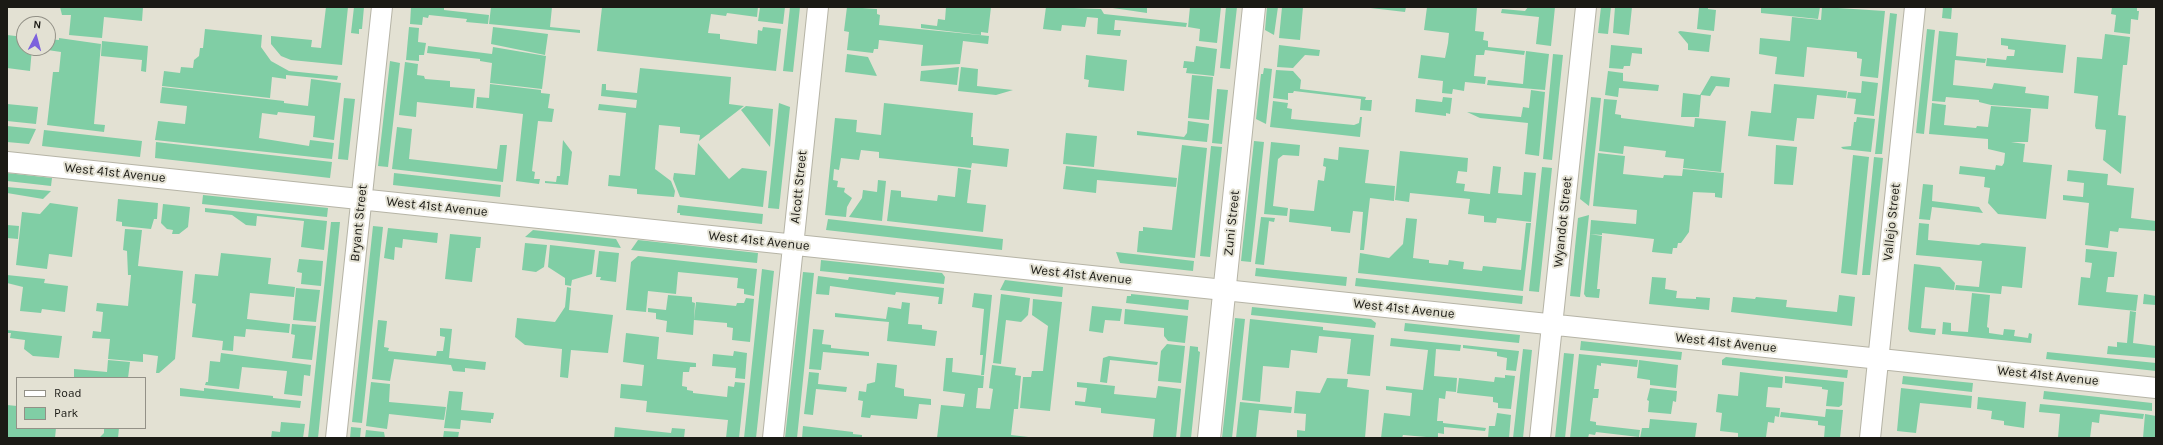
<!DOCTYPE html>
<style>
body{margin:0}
#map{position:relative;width:2163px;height:445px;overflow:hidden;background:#e3e1d3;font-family:Karla,sans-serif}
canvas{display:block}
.frame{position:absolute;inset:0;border:8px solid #1b1a15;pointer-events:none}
.legend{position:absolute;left:16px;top:377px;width:130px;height:52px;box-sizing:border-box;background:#e3e1d3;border:1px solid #939187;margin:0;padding:5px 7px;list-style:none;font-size:12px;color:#1b1a15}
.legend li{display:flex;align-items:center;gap:8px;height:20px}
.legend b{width:20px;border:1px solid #939187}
.north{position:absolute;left:16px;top:16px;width:40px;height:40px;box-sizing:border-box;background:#e3e1d3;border:1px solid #939187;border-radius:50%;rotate:6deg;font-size:11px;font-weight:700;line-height:16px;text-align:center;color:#1b1a15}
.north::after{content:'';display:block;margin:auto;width:14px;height:18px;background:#7d62dd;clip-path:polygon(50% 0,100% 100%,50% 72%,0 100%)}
</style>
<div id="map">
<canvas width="2163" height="445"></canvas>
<div class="frame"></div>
<ul class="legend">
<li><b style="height:5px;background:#fff"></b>Road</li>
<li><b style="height:11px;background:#80cea5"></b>Park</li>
</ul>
<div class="north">N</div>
</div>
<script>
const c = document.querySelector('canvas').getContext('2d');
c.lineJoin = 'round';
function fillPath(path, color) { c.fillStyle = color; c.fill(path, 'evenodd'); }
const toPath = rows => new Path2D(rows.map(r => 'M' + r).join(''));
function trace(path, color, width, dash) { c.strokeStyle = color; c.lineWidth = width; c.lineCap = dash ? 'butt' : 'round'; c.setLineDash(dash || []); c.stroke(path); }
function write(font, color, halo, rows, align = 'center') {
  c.font = font + ' Karla,sans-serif'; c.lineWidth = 4; c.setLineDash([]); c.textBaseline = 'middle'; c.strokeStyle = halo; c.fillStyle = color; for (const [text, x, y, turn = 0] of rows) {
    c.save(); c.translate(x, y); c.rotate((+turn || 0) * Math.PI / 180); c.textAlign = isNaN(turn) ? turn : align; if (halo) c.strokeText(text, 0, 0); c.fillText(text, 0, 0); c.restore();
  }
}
const green = toPath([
 [60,7,143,7,142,21,104,17,102,38,69,35,71,15,62,15],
 [326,7,348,7,342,65,291,60,281,56,271,44,271,36,312,40,311,47,321,48],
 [354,7,364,7,362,29,359,29,359,34,351,33],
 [411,7,444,7,444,10,489,15,488,24,466,22,467,19,429,15,428,18,423,17,422,25,410,24],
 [491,7,552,7,550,27,580,30,580,33,489,24],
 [602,7,758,7,757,17,727,13,726,16,711,14,708,33,720,34,720,39,757,44,758,30,762,31,763,27,781,29,776,71,597,51],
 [760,7,785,7,783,24,758,21],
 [790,7,800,7,793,72,783,71],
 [847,7,877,9,877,14,880,15,879,25,989,36,988,44,963,41,960,64,921,66,923,45,879,40,878,49,874,49,873,53,847,50,849,32,844,31],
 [946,7,991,7,988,33,981,32,981,35,921,28,921,24,937,26,938,19,945,20],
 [1046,7,1101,9,1104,14,1187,23,1186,27,1115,20,1114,30,1121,30,1120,36,1097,34,1098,18,1087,17,1085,27,1062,25,1061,31,1043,29],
 [1106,7,1147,7,1147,13],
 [1190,7,1221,7,1217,43,1199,41,1200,29,1188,27],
 [1226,7,1237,7,1230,69,1220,68],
 [1267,7,1278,7,1274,35,1265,30],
 [1282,7,1303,7,1300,40,1279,38],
 [1362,7,1406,7,1405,12],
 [1427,7,1477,7,1475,31,1484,32,1483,40,1488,41,1488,47,1525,51,1524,55,1485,50,1484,55,1476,55,1474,76,1486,77,1485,84,1465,82,1464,91,1453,89,1452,94,1442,93,1443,81,1418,78,1421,55,1445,58,1448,43,1449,33,1424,30],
 [1528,7,1555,7,1551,46,1536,44,1539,17,1501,13,1502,9,1525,11],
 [1601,7,1611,7,1608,34,1598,33],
 [1615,7,1632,7,1629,35,1613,33],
 [1685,7,1708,7,1708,9,1716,10,1714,31,1697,29,1699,8],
 [1761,7,1820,7,1818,19,1761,13],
 [1822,7,1885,11,1878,78,1860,76,1862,59,1857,58,1857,52,1807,47,1804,77,1775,74,1777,57,1759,54,1760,38,1790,41,1792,17,1821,20],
 [1943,7,1952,7,1951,19,1942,18],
 [2112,7,2137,7,2137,11,2139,11,2138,20,2131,19,2130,34,2114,32,2116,15,2111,14],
 [1890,13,1897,14,1882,154,1875,154],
 [409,27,419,28,418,42,426,43,424,55,419,55,419,61,406,60],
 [493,27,548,34,545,55,491,44],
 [205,29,262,35,261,47,271,61,289,71,338,76,337,80,286,75,286,79,272,77,270,98,162,86,164,71,180,73,181,67,193,68,194,60,199,56,200,48,203,48],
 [1927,29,1935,30,1924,134,1916,133],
 [1680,31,1711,35,1709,52,1688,50,1688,44,1678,32],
 [1939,31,1958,33,1956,56,1986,59,1985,63,1955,60,1953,85,1992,89,1994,83,2026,87,2025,93,2049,96,2048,109,1991,105,1979,102,1979,100,1946,97,1945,102,1932,101],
 [2105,34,2130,37,2127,65,2123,65,2118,115,2126,116,2121,174,2103,160,2106,130,2096,129,2095,126,2098,96,2074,93,2077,57,2102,59],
 [7,35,24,37,24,48,32,48,30,71,7,68],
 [59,38,101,44,94,124,105,125,104,132,47,125,53,72,59,72,61,52,34,48,48,48,48,39,59,40],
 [2001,38,2066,45,2063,73,1986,66,1987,58,2006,60,2007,56,2014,56,2015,50,2008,49,2008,46,2001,45],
 [102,41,148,46,146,72,141,71,142,60,101,56],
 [1279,45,1320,50,1319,56,1305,55,1293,68,1277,67],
 [1611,45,1642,48,1642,54,1632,53,1630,66,1624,66,1623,69,1609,68],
 [428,46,492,54,493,47,546,56,542,89,490,83,492,63,480,61,480,59,427,53],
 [1196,46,1217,49,1214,76,1186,73,1187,68,1183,68,1184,61,1194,62],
 [1526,51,1549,54,1545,90,1487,85,1488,80,1523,84],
 [847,54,868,57,877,76,845,72],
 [1553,54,1563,55,1552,160,1543,159],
 [1086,55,1127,60,1124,91,1088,87,1089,80,1084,79],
 [390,61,400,63,388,167,378,166],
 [405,62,418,64,417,75,424,76,425,79,450,81,450,87,475,89,473,108,417,102,416,117,399,115],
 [959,67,957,85,920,81,921,71],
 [961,67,978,69,977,86,1013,90,996,95,958,91],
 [640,68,731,77,729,104,744,106,699,141,700,135,680,133,680,127,659,125,655,169,671,181,675,191,674,197,637,194,637,189,608,186,609,175,620,176,626,113,598,110,599,104,636,108,637,100,601,96,602,84,606,84,606,90,637,93],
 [1264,68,1272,69,1266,124,1256,119,1261,74,1263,74],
 [1276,70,1293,71,1301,80,1300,89,1366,97,1365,100,1372,100,1371,111,1360,110,1361,99,1294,91,1293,93,1288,93,1288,100,1273,98],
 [1608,71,1623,73,1623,81,1659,85,1658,91,1619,88,1618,97,1605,95],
 [1192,75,1213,77,1209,120,1188,118],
 [1711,76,1730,78,1729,87,1716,86,1710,96,1701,95,1699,117,1681,117,1683,93,1700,95],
 [311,79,341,83,334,140,313,137,315,116,278,112,277,115,262,113,259,138,309,146,310,140,334,143,332,159,155,140,158,121,185,124,187,106,160,103,162,87,284,101,284,103,308,106],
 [1862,81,1878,83,1874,116,1854,114,1856,99,1847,98,1848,92,1861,93],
 [490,84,541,90,541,93,550,94,548,108,554,109,552,122,538,121,532,171,535,172,534,179,540,179,539,184,516,181,523,114,476,108,477,97,489,98],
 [1774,84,1847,91,1846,98,1817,95,1814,119,1797,118,1794,141,1748,136,1751,111,1771,113],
 [1217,89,1228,90,1222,144,1212,143],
 [1531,90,1545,92,1539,156,1525,154,1528,123,1480,118,1467,112,1521,117,1523,107,1529,108],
 [1443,97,1452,98,1450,114,1446,113,1446,116,1415,112,1416,99,1442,102],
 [1591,97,1601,98,1589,206,1580,199],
 [344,98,355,99,348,160,338,159],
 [1604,99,1617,100,1615,114,1621,115,1621,118,1694,127,1695,118,1726,121,1721,172,1683,168,1684,159,1665,157,1666,151,1624,146,1623,154,1599,151],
 [1273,101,1288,103,1287,108,1292,109,1291,119,1354,125,1359,123,1360,117,1362,117,1360,137,1270,127],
 [779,103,790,107,779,209,768,208],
 [884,103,973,113,971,137,973,137,973,145,1009,149,1007,167,972,163,971,168,879,158,879,152,861,150,859,160,841,158,839,170,834,169,833,180,838,181,837,187,845,188,844,192,852,198,847,207,846,217,825,215,835,118,857,120,856,132,881,135],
 [1932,103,1946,105,1944,125,1976,128,1977,126,1988,127,1991,106,2031,109,2028,142,2011,142,2025,144,2023,162,2052,165,2046,219,1998,214,1988,203,1990,188,1984,187,1985,177,1959,174,1960,166,1995,170,1996,165,2002,166,2004,163,2005,153,1988,149,1988,139,1929,134],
 [7,104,38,107,36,124,7,121],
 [746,106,773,109,770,147,741,110],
 [1857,117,1875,119,1871,152,1843,149,1841,147,1851,146,1854,122,1856,122],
 [1188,121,1209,124,1207,142,1137,135,1137,131,1184,137,1187,133],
 [7,126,36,129,29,144,7,142],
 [397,127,412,129,409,159,497,169,500,145,507,145,503,182,392,169],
 [44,130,142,141,140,157,42,146],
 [1066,133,1097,136,1094,167,1063,164],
 [563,140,572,152,568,185,545,183,545,181,556,182,557,176,560,176],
 [1254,141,1264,142,1251,262,1241,261],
 [156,142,332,162,330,178,155,158],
 [1271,142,1300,145,1299,156,1283,155,1278,159,1273,206,1288,208,1287,216,1264,214],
 [698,143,729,179,742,168,767,171,763,207,680,197,673,179,674,173,695,175],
 [1182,145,1207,148,1195,258,1137,252,1139,231,1143,231,1143,227,1172,230],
 [1776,145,1797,147,1793,185,1774,184],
 [1211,146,1222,147,1210,257,1200,256],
 [1339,147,1369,150,1365,183,1395,186,1394,201,1370,198,1364,250,1360,250,1363,212,1353,211,1350,233,1331,231,1331,227,1289,222,1290,209,1314,211,1318,180,1324,181,1326,167,1323,166,1324,158,1338,160],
 [1400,151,1468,158,1467,172,1458,171,1456,183,1465,184,1464,191,1490,194,1493,166,1501,167,1498,193,1522,195,1524,172,1536,173,1531,222,1497,218,1496,223,1484,222,1484,216,1468,214,1470,199,1410,193,1409,202,1395,200],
 [1598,153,1625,156,1623,174,1663,178,1664,175,1682,176,1683,169,1724,173,1722,198,1715,197,1715,193,1693,192,1689,232,1681,243,1678,243,1677,248,1673,248,1672,254,1652,252,1654,239,1602,233,1602,235,1590,234,1591,220,1636,224,1637,210,1593,206],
 [1853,155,1869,157,1857,275,1841,273],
 [1874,157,1883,158,1870,275,1862,275],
 [1066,166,1177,178,1176,187,1097,180,1096,193,1063,189],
 [1542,167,1552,168,1539,292,1529,291],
 [958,168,971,170,967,203,986,205,983,232,887,221,891,190,901,191,901,197,937,201,938,195,955,197],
 [2068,170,2108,174,2107,185,2134,188,2131,218,2156,221,2156,231,2119,228,2118,232,2110,231,2108,248,2085,245,2089,203,2063,200,2063,195,2083,197,2084,183,2067,181],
 [7,173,52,178,51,186,7,181],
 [394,173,501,185,500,197,393,185],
 [878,180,886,181,882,221,849,217,862,198,863,190,877,192],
 [1923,184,1933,185,1932,201,1979,207,1983,213,1932,207,1930,220,1919,219],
 [7,187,51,191,43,199,7,193],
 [203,195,328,208,327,217,202,204],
 [118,199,158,203,157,219,154,219,151,229,122,226,122,222,116,221],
 [50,203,78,207,72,257,49,254,47,269,16,265,22,212,40,214],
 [163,204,190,207,188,227,179,234,172,234,173,230,167,229,161,223],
 [678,205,763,214,762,224,680,215,680,213,677,213],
 [205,208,327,221,324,250,301,247,304,221,257,216,256,226,246,225,232,215,205,212],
 [1589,215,1580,297,1570,296,1578,218],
 [1261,217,1275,218,1274,222,1269,221,1264,265,1255,264],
 [1406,218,1417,219,1413,258,1429,260,1429,263,1448,265,1449,260,1464,262,1463,269,1482,271,1483,266,1521,270,1526,223,1531,223,1523,291,1358,273,1360,253,1389,258,1403,244],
 [828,219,1003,239,1002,250,826,230],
 [331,222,340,222,318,438,308,438],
 [1919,223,1929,224,1928,240,1979,245,1982,243,2026,247,2022,288,2002,286,2001,294,1955,290,1956,285,1979,287,1982,261,1916,255],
 [7,225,19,226,18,239,7,238],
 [373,226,383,227,362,423,352,422],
 [388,228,438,233,437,243,403,239,402,248,395,247,394,260,384,258],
 [125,229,142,230,138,266,183,271,175,359,159,373,156,373,158,356,143,354,143,362,108,359,110,339,92,338,93,331,101,332,103,312,96,311,97,303,128,306,131,275,128,275,127,251,123,250],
 [533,230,616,239,621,248,525,237],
 [450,234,481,237,480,248,476,248,472,282,445,279],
 [1590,234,1602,236,1597,289,1600,289,1599,298,1586,297,1584,294],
 [638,240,758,253,757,263,631,250],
 [525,243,547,245,544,267,536,272,522,270],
 [550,245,595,250,592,274,572,280,571,286,565,285,565,278,548,267],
 [2086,249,2117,252,2114,277,2108,277,2106,292,2138,295,2136,311,2078,305,2081,277,2090,278,2092,263,2085,262],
 [599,251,619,253,616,282,600,280,601,277,596,277],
 [1116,252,1194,261,1193,271,1120,263],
 [221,253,271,258,268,284,295,287,294,297,250,293,247,319,290,324,289,333,246,329,245,337,234,336,233,351,222,350,223,341,192,337,196,304,192,303,195,274,218,276],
 [638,256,757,269,754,296,744,294,744,289,737,288,738,278,678,272,676,294,648,291,646,312,626,310,631,262],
 [299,259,323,261,321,286,301,284,302,273,297,272],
 [821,260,942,273,945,277,944,284,820,271],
 [1914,264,1940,267,1955,283,1954,290,1925,287,1921,328,1936,329,1935,335,1910,332,1908,329],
 [1256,268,1347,277,1346,286,1255,276],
 [762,269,774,271,756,438,744,438],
 [803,272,814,273,797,438,785,438],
 [7,275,45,279,44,283,68,286,65,312,42,309,41,313,20,311,23,287,7,283],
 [818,276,848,280,849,277,944,288,942,304,938,304,939,297,896,292,895,295,830,286,829,295,816,294],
 [1652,277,1666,278,1665,289,1677,291,1676,298,1696,299,1696,297,1710,298,1709,310,1649,304],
 [1356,278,1523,296,1522,304,1355,286],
 [1005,280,1063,287,1062,297,1000,290],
 [567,287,571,288,569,310,613,315,608,353,571,350,568,378,560,377,562,349,525,345,515,337,517,318,555,322,565,307],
 [296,288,320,290,316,322,293,320],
 [974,293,992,295,984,375,981,375,983,355,980,355,984,309,972,307],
 [1972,293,1990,295,1987,327,1989,328,1989,333,2003,335,2004,329,2015,330,2014,336,2028,338,2029,333,2032,334,2031,343,1942,334,1943,322,1951,323,1951,331,1968,332],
 [1001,294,1030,298,1028,315,1021,322,1006,320,1001,364,993,363],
 [1131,294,1189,300,1188,310,1126,303,1127,296,1131,296],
 [2144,294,2156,296,2156,305,2143,304],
 [668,295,692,297,692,302,695,303,693,335,666,332,667,321,656,319,656,313,648,312,648,308,666,310],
 [1839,295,1855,297,1852,326,1731,312,1733,297,1755,299,1756,297,1787,300,1786,307,1837,312],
 [746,298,754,299,750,342,732,340,733,328,727,327,727,323,694,320,696,302,736,306,737,303,744,303],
 [1033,299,1062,302,1050,411,1020,408,1023,377,1031,377,1032,371,1043,371,1048,326,1032,315],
 [902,302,910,303,908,324,922,325,922,329,937,331,935,346,887,341,889,322,835,317,835,313,886,319,888,307,901,309],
 [1092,306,1122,309,1120,321,1105,320,1103,333,1089,331],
 [1252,307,1371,319,1376,323,1375,328,1251,315],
 [1125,309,1188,316,1185,343,1168,341,1164,336,1164,328,1124,324],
 [2130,311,2136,312,2133,343,2156,346,2156,358,2107,354,2108,346,2117,347,2117,342,2127,343],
 [1235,318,1245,319,1232,438,1222,438],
 [1250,319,1323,327,1323,330,1374,335,1370,376,1347,374,1351,339,1319,336,1317,353,1291,350,1289,368,1263,366,1260,402,1242,400],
 [378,320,387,321,384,347,389,348,388,351,436,356,437,351,443,351,445,337,440,336,440,328,452,329,449,358,486,362,485,370,465,368,465,372,453,371,451,365,394,359,390,381,372,379],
 [1405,323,1520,335,1519,343,1404,331],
 [292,324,316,326,312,360,292,358,295,335,291,334],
 [813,329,824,330,822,344,831,345,831,348,869,352,869,356,823,352,821,370,809,369],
 [7,330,62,336,59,358,33,356,24,349,25,340,10,338,11,333,7,333],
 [626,333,659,337,657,359,696,363,696,367,690,367,689,372,683,372,682,386,687,387,687,390,693,391,693,393,727,397,728,386,734,387,735,382,745,383,739,438,726,438,728,420,646,412,647,401,620,398,621,384,642,386,644,365,623,362],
 [1391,338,1461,345,1460,351,1436,349,1434,376,1457,378,1456,392,1446,391,1445,399,1439,398,1437,421,1443,421,1443,423,1486,428,1485,431,1444,427,1444,434,1438,433,1438,438,1403,435,1402,438,1381,438,1384,413,1410,416,1412,393,1386,390,1386,386,1423,390,1428,350,1390,346],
 [1581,341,1682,352,1681,360,1580,350],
 [1167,344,1185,346,1181,383,1158,381,1161,351],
 [1463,345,1519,351,1516,371,1506,370,1507,358,1497,356,1497,352,1463,348],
 [1190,346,1198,347,1198,351,1200,352,1191,438,1180,438],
 [1523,349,1532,350,1523,438,1513,438],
 [734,351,747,353,745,379,735,378,736,368,712,366,713,354,733,356],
 [2047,352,2156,363,2156,371,2046,359],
 [221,353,311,365,310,376,304,375,302,396,284,394,287,371,242,367,239,389,205,385,206,382,208,382,210,361,220,362],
 [1564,353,1574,354,1565,438,1555,438],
 [1579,354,1638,360,1637,367,1601,363,1601,366,1597,365,1594,389,1599,389,1598,398,1593,398,1590,421,1596,422,1596,425,1640,430,1639,437,1596,432,1595,435,1589,434,1588,438,1570,438],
 [1109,356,1158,362,1157,365,1110,360,1107,383,1100,382,1103,358],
 [1726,357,1848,370,1847,378,1722,365,1722,360],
 [946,358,953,358,952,372,984,376,983,388,978,388,976,408,990,409,993,389,989,388,992,365,1016,368,1015,375,1021,376,1018,409,1014,409,1011,435,1037,438,937,438,941,405,963,407,965,394,943,391],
 [108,360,130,362,128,378,74,378,74,369,107,372],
 [1639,360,1678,365,1676,388,1650,385,1650,380,1637,378],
 [877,363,897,365,895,387,904,389,904,396,931,399,931,405,919,404,917,419,871,415,870,418,861,417,863,401,858,400,859,391,866,392,867,384,875,382],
 [809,372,819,373,818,384,847,387,846,392,816,389,813,415,804,414],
 [1740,372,1783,377,1782,388,1768,387,1766,407,1780,408,1779,417,1775,416,1774,423,1768,422,1766,437,1771,438,1738,438,1738,433,1720,431,1722,413,1716,412,1718,394,1738,396],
 [1505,375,1515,376,1511,409,1498,408,1498,403,1493,402,1493,397,1457,393,1459,378,1494,382,1495,377,1505,378],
 [1785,376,1844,382,1842,405,1839,407,1826,406,1828,390,1822,389,1822,387,1785,383],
 [1903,376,1973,383,1972,392,1902,384],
 [1327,378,1348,379,1347,387,1369,390,1365,438,1297,438,1297,430,1305,431,1306,414,1294,413,1296,391,1320,393],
 [371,382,390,384,389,402,446,407,444,420,389,414,387,429,366,426],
 [1077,382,1115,386,1114,394,1156,398,1158,386,1181,389,1176,438,1153,437,1155,419,1101,413,1101,408,1075,405,1075,401,1085,402,1087,388,1077,387],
 [180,388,204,391,204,388,273,396,273,398,301,401,300,408,180,396],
 [1650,388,1677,391,1676,402,1673,401,1671,414,1648,412,1649,401,1647,400],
 [1901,388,1972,396,1971,408,1920,403,1916,433,1897,431],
 [449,391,463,392,461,410,494,413,493,419,491,419,491,423,461,420,460,429,444,428],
 [2044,391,2152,403,2152,411,2043,399],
 [1978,397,2026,402,2024,428,2004,425,2004,421,1991,419,1992,411,1977,409],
 [1240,402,1292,407,1291,413,1259,410,1256,438,1236,438],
 [2040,404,2144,414,2143,419,2100,414,2099,423,2092,422,2090,438,2058,438,2060,414,2039,412],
 [7,405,17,406,17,428,56,428,55,438,7,438],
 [1826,409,1843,410,1840,438,1824,438,1825,426,1818,425,1818,421,1780,417,1781,412,1825,417],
 [1497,413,1511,415,1509,438,1488,438,1489,426,1495,426],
 [2145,414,2156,416,2156,438,2143,438],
 [1650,419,1697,423,1695,438,1640,438,1642,428,1649,428],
 [281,422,305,424,303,438,271,438,272,431,280,432],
 [803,426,853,432,853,434,862,435,862,438,802,438],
 [351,427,361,428,360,438,350,438],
 [615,427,671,433,672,428,685,429,684,438,614,438],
 [104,428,119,428,118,438,99,438,104,433],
 [366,430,384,432,385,438,365,438],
 [444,431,459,432,458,438,443,438]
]);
const minor = toPath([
 [7,162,2156,388],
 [336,438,382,7],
 [773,438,818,7],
 [1540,438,1586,7],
 [1870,438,1915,7]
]);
const tertiary = toPath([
 [1209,438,1254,7]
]);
const streetNames = [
 ["West 41st Avenue",115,173,6],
 ["Alcott Street",799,187,-84],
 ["West 41st Avenue",437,207,6],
 ["Wyandot Street",1563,222,-84],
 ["Vallejo Street",1892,222,-84],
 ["Bryant Street",359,223,-84],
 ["Zuni Street",1232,223,-84],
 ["West 41st Avenue",759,241,6],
 ["West 41st Avenue",1081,275,6],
 ["West 41st Avenue",1404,309,6],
 ["West 41st Avenue",1726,343,6],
 ["West 41st Avenue",2048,376,6]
];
fillPath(green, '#80cea5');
trace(minor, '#b6b4a6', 22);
trace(tertiary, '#b6b4a6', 24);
trace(minor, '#fff', 20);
trace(tertiary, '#fff', 22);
write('13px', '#1b1a15', '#e3e1d3', streetNames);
</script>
